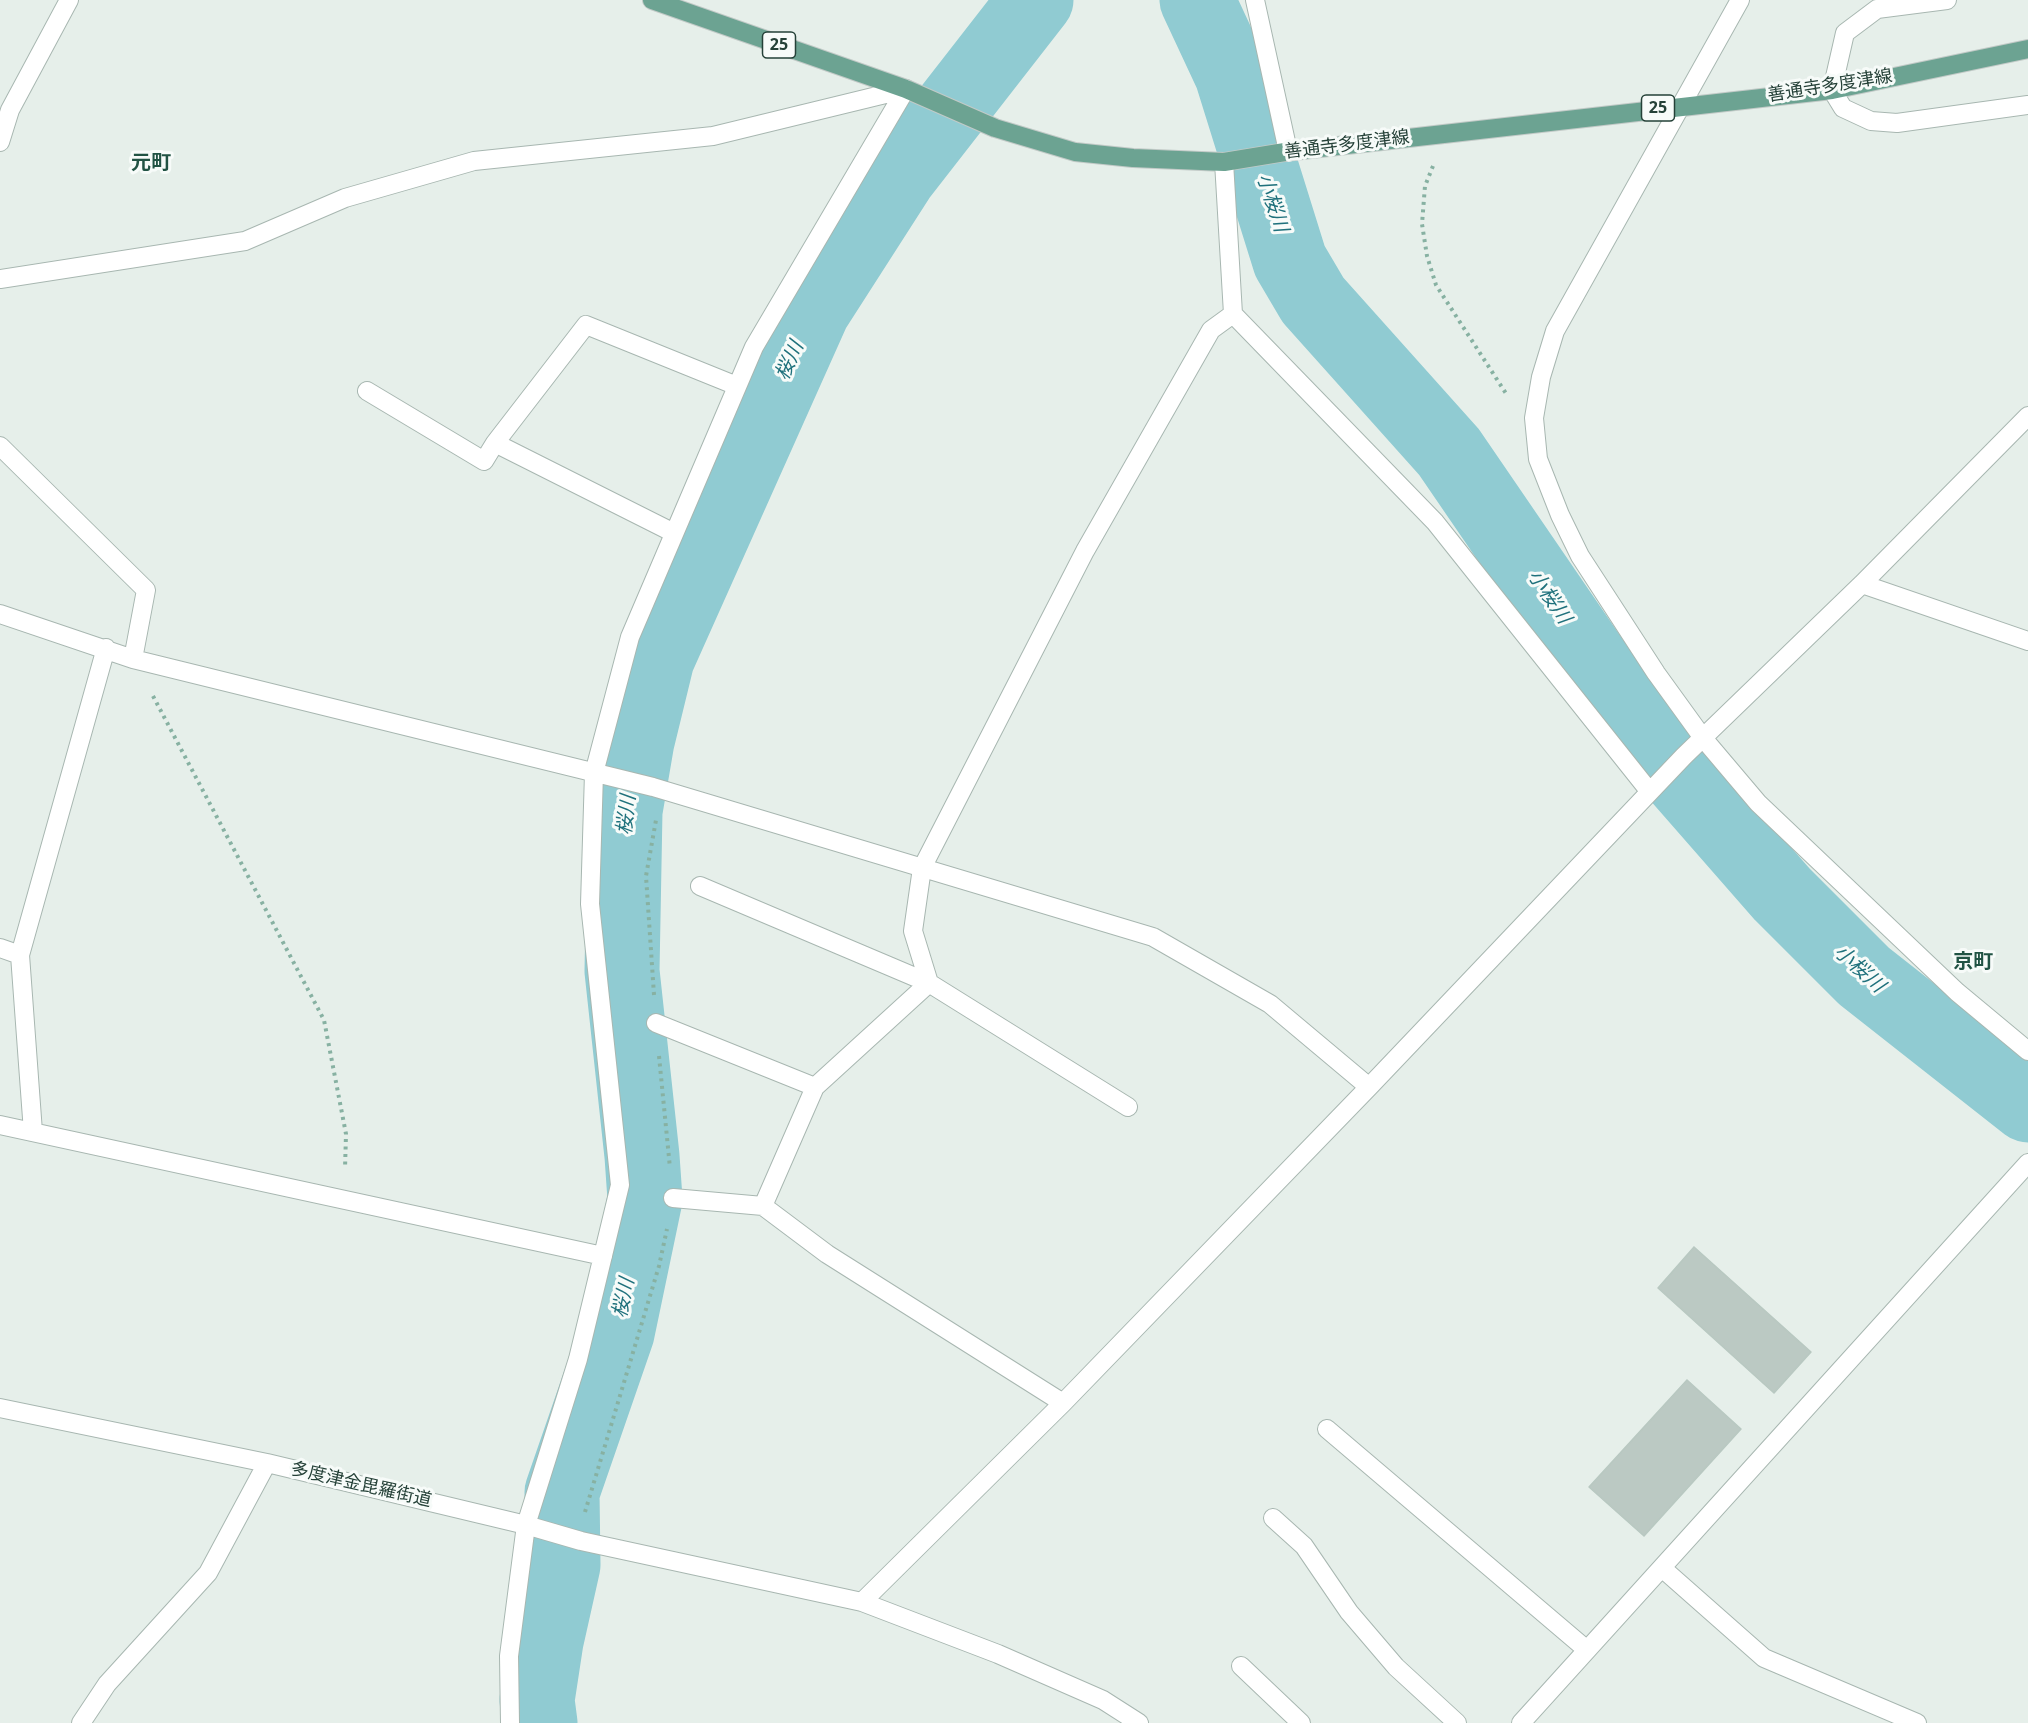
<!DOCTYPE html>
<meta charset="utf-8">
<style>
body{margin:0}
canvas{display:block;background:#e6efea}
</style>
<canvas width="2028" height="1723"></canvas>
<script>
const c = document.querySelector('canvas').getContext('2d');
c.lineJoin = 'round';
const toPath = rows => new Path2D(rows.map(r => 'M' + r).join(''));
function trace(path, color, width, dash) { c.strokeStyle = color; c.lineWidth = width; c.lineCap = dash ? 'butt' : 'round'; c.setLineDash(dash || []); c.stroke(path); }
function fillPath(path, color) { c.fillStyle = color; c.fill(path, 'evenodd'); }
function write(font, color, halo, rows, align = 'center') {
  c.font = font + ' "Open Sans","Noto Sans JP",sans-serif'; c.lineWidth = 6; c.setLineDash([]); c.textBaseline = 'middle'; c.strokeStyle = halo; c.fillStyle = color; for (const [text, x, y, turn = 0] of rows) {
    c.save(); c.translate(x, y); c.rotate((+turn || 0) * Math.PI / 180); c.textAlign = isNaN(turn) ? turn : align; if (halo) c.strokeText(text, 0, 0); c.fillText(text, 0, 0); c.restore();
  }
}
const river = toPath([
 [1197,0,1232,75,1290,261,1313,300,1449,452,1642,734,1782,894,1864,976,2028,1105],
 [540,1723,537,1700,546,1641,563,1565,562,1492,617,1333,645,1199,642,1156,622,971,625,811,637,741,657,659,813,310,899,176,1036,0]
]);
const building = toPath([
 [1694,1247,1811,1352,1774,1393,1658,1288,1694,1247],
 [1687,1380,1741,1429,1644,1536,1589,1487,1687,1380]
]);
const path = toPath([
 [1433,166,1425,186,1422,224,1427,256,1436,285,1507,395],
 [153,696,324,1020,346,1134,345,1169],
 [654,995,646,876,656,820],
 [659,1056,670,1168],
 [585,1512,659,1266,667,1229]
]);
const minor = toPath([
 [1255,0,1288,151],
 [1740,0,1555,331,1541,377,1534,418,1538,459,1560,515,1580,556,1656,673,1703,738,1758,803,1957,992,2028,1051],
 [1947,0,1877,9,1845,33,1832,90,1843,108,1871,121,1897,123,2028,105],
 [0,142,10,110,69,0],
 [1224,162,1233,314,1435,522,1650,792],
 [0,279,245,241,345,198,474,161,713,136,906,89],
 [367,391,484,461,495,443,586,325,737,386],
 [495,443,674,533],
 [0,446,146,590,133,659],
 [1862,584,2028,641],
 [0,614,133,659,653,787,1153,937,1270,1004,1369,1087],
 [700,886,929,983,1128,1107],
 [0,948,20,955],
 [656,1023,815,1087],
 [0,1125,603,1256],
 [33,1132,20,955,106,648],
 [673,1198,763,1206,827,1254,1063,1403],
 [763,1206,815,1087,929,983,913,931,922,868,1085,551,1211,330,1233,314],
 [0,1408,267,1463,526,1525,581,1541,862,1602,998,1654,1103,1700,1139,1723],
 [1327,1429,1587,1650],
 [1273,1518,1304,1546,1349,1612,1396,1667,1457,1723],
 [1662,1568,1764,1658,1917,1723],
 [862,1602,1063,1403,1369,1087,1684,756,1862,584,2028,416],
 [1241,1666,1301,1723],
 [81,1723,107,1684,208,1573,267,1463],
 [510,1723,509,1656,526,1525,578,1359,620,1185,590,904,594,773,630,637,754,347,906,89],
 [1521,1723,2028,1163]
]);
const major = toPath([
 [652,0,906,89,995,128,1075,152,1133,158,1224,162,1285,152,1832,90,2028,49]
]);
const shields = [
 [779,45,33],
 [1658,108,33]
];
const shieldNames = [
 ["25",779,45],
 ["25",1658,108]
];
const streetNames = [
 ["善通寺多度津線",1830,86,-9],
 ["善通寺多度津線",1347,145,-7],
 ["多度津金毘羅街道",361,1485,13]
];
const neighbourhoodNames = [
 ["元町",151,163],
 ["京町",1973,962]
];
const waterNames = [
 ["小桜川",1272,203,72],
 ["桜川",790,361,-66],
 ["小桜川",1549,597,56],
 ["桜川",627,815,-84],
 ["小桜川",1859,969,42],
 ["桜川",624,1298,-78]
];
trace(river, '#90cbd2', 75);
fillPath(building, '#bbc9c3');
trace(building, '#b8c8c1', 1.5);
trace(minor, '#a8b7b1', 20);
trace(major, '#c2cac7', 20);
trace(path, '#87b1a2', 4, [3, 4.5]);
trace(minor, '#fff', 18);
trace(major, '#6ca392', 18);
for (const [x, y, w] of shields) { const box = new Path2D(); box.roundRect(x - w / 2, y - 13, w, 26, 4.5); c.fillStyle = '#f7fbf9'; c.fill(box); trace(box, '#254138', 1.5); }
write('bold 16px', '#254138', null, shieldNames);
write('18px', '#254138', '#f7fbf9', streetNames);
write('bold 20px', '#215344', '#f7fbf9', neighbourhoodNames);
write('italic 20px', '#1f717c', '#f7fbf9', waterNames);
</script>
